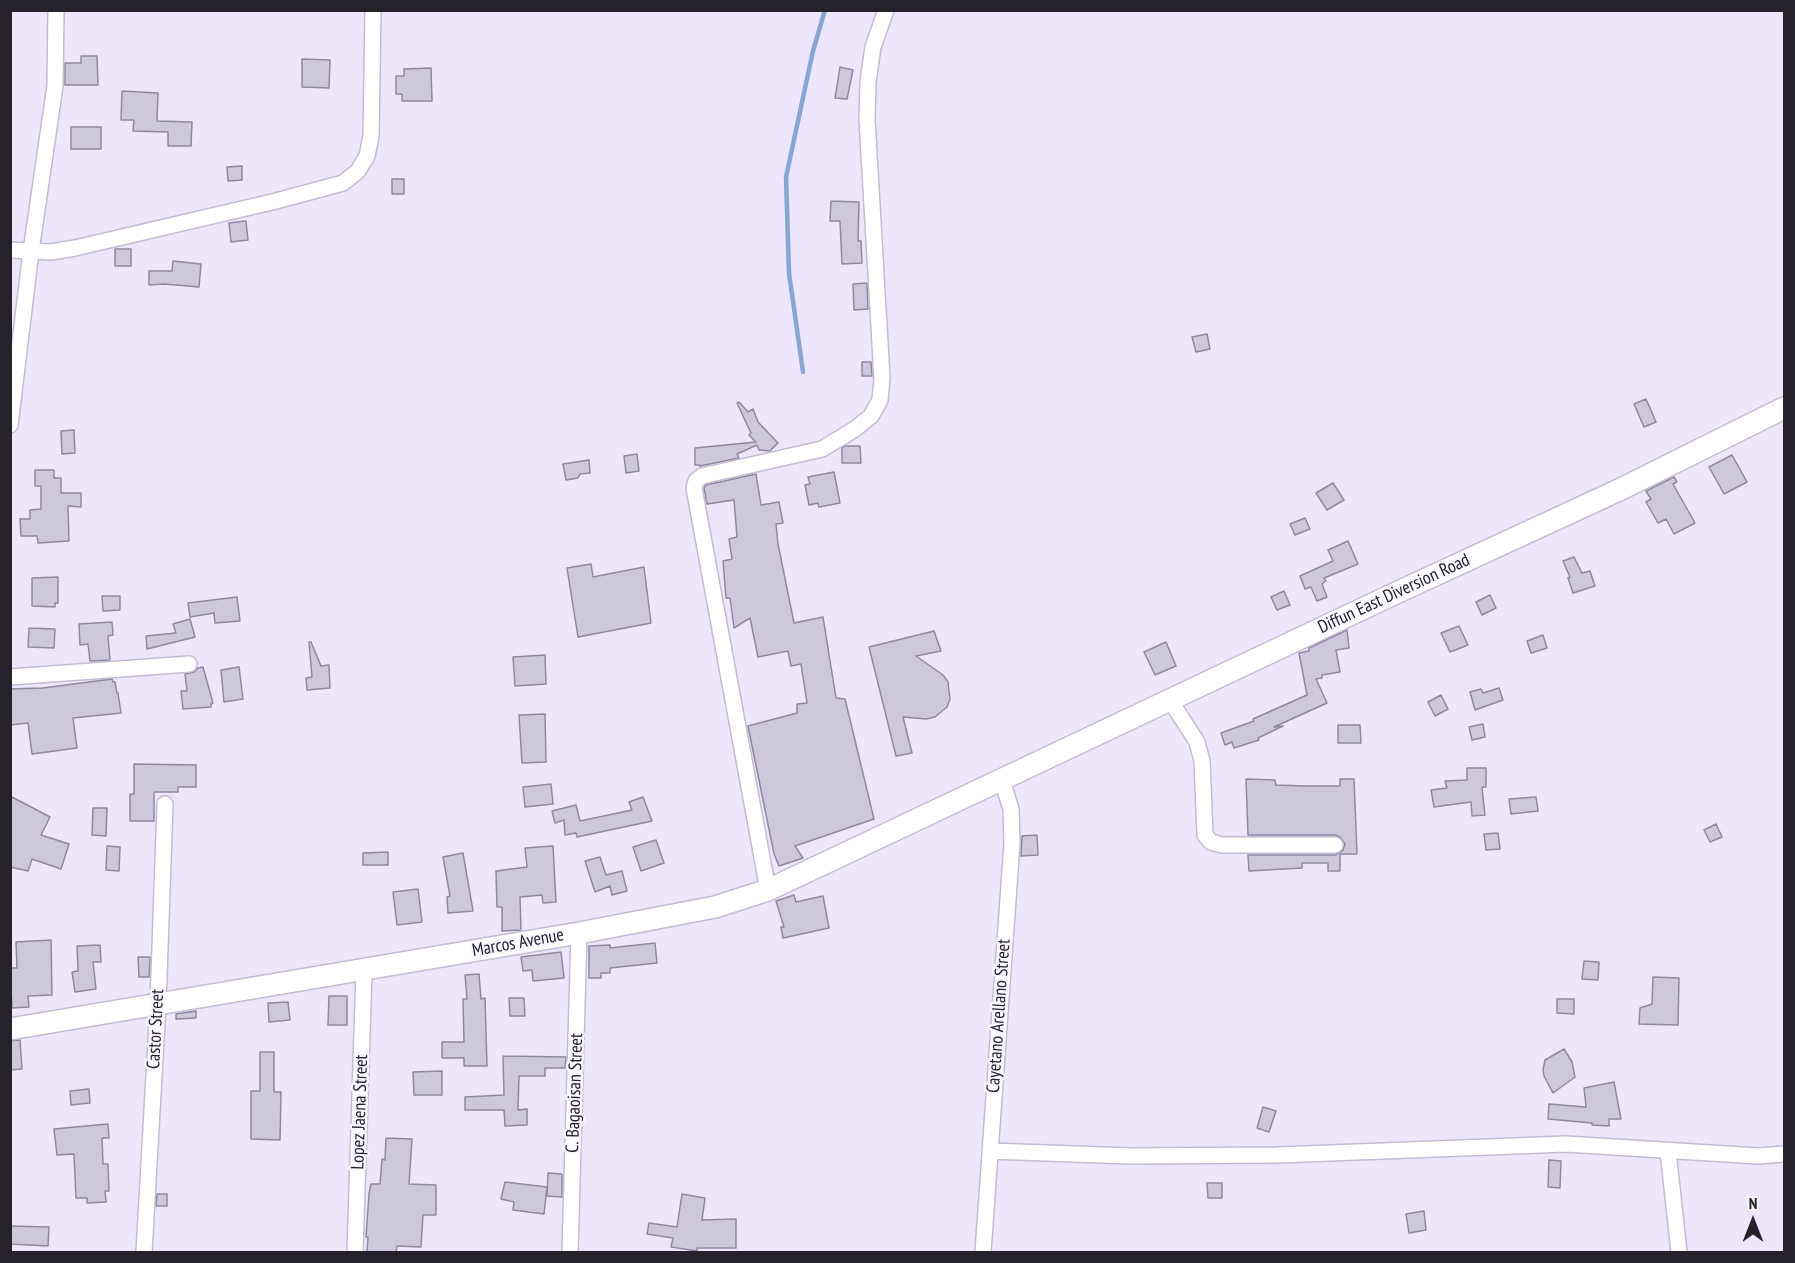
<!DOCTYPE html>
<style>
body{margin:0}
#map{position:relative;width:1795px;height:1263px;overflow:hidden;background:#ede6fd;font-family:"PT Sans Narrow",sans-serif}
canvas{display:block}
.frame{position:absolute;inset:0;border:12px solid #25222b;pointer-events:none}
.north{position:absolute;left:1723px;top:1191px;width:60px;height:60px;-webkit-text-stroke:4px #f8f6ff;paint-order:stroke;rotate:0deg;font-size:16px;font-weight:700;line-height:24px;text-align:center;color:#25222b}
.north::after{content:'';display:block;margin:auto;width:21px;height:27px;background:#25222b;clip-path:polygon(50% 0,100% 100%,50% 72%,0 100%)}
</style>
<div id="map">
<canvas width="1795" height="1263"></canvas>
<div class="frame"></div>
<div class="north">N</div>
</div>
<script>
const c = document.querySelector('canvas').getContext('2d');
c.lineJoin = 'round';
const toPath = rows => new Path2D(rows.map(r => 'M' + r).join(''));
function trace(path, color, width, dash) { c.strokeStyle = color; c.lineWidth = width; c.lineCap = dash ? 'butt' : 'round'; c.setLineDash(dash || []); c.stroke(path); }
function fillPath(path, color) { c.fillStyle = color; c.fill(path, 'evenodd'); }
function write(font, color, halo, rows, align = 'center') {
  c.font = font + ' "PT Sans Narrow",sans-serif'; c.lineWidth = 5; c.setLineDash([]); c.textBaseline = 'middle'; c.strokeStyle = halo; c.fillStyle = color; for (const [text, x, y, turn = 0] of rows) {
    c.save(); c.translate(x, y); c.rotate((+turn || 0) * Math.PI / 180); c.textAlign = isNaN(turn) ? turn : align; if (halo) c.strokeText(text, 0, 0); c.fillText(text, 0, 0); c.restore();
  }
}
const stream = toPath([
 [803,372,789,273,786,177,813,51,825,10]
]);
const building = toPath([
 [81,56,97,56,98,85,65,85,65,63,81,63,81,56],
 [302,59,330,60,329,88,302,87,302,59],
 [840,67,853,70,847,99,835,98,840,67],
 [431,68,432,101,402,101,402,94,396,94,396,76,404,76,404,69,431,68],
 [122,91,158,93,157,121,192,122,191,146,168,146,168,132,133,131,134,120,121,120,122,91],
 [71,127,101,127,101,149,71,149,71,127],
 [242,166,242,180,228,181,227,167,242,166],
 [392,179,404,179,404,194,392,194,392,179],
 [831,201,859,202,858,241,861,241,862,263,842,264,840,221,830,221,831,201],
 [246,221,248,240,231,242,229,223,246,221],
 [115,249,131,249,131,266,115,266,115,249],
 [173,261,201,264,199,287,164,284,149,285,149,271,172,271,173,261],
 [867,283,868,309,854,310,853,284,867,283],
 [1207,334,1210,349,1196,352,1192,337,1207,334],
 [862,362,871,362,872,376,862,376,862,362],
 [1646,399,1656,422,1644,427,1634,404,1646,399],
 [739,402,748,412,753,409,758,422,778,443,770,451,759,450,757,445,737,454,739,458,700,466,700,465,695,465,695,448,756,442,749,435,751,433,737,403,739,402],
 [74,430,75,453,62,454,61,431,74,430],
 [845,446,860,446,861,463,842,463,842,448,845,446],
 [637,454,639,471,626,473,624,456,637,454],
 [1732,455,1747,482,1724,494,1709,467,1732,455],
 [589,460,590,473,580,474,578,478,566,480,563,464,589,460],
 [35,470,54,470,54,478,61,478,61,493,81,493,81,507,68,506,69,541,38,543,37,536,21,536,20,519,30,519,30,510,41,509,41,486,35,486,35,470],
 [834,472,840,503,819,507,818,503,809,505,805,485,810,484,808,477,834,472],
 [756,474,761,505,779,502,783,523,776,524,778,544,794,623,823,617,836,698,845,699,874,819,795,846,803,858,779,866,774,854,748,726,797,713,797,704,807,703,801,664,791,666,788,651,758,657,750,618,734,628,730,598,726,598,723,561,732,559,729,539,737,537,734,500,707,504,704,488,706,485,756,474],
 [1674,477,1677,482,1673,484,1695,523,1674,534,1666,519,1658,523,1646,502,1651,499,1646,491,1674,477],
 [1333,483,1344,500,1327,510,1316,493,1333,483],
 [1305,518,1310,529,1295,535,1290,524,1305,518],
 [1348,541,1358,564,1324,578,1326,581,1322,584,1327,597,1317,601,1311,587,1305,589,1300,576,1333,561,1328,550,1348,541],
 [1574,557,1582,573,1590,571,1595,586,1573,593,1568,578,1570,577,1563,561,1574,557],
 [591,564,593,577,644,567,651,623,578,637,567,568,591,564],
 [58,577,58,603,55,603,55,607,32,606,32,578,58,577],
 [1284,591,1290,605,1277,610,1271,597,1284,591],
 [1490,595,1496,608,1482,615,1476,602,1490,595],
 [102,596,120,596,120,610,103,611,102,596],
 [237,597,240,621,215,623,214,613,190,617,188,603,237,597],
 [190,619,195,637,147,649,146,636,176,633,173,624,190,619],
 [112,622,113,635,108,636,110,660,90,661,88,644,80,645,79,624,112,622],
 [1459,626,1468,645,1450,652,1441,633,1459,626],
 [29,628,55,629,54,648,28,647,29,628],
 [1347,630,1349,648,1336,650,1340,672,1322,675,1322,678,1316,679,1327,703,1274,727,1283,726,1258,738,1259,740,1234,748,1232,742,1225,745,1221,733,1254,721,1253,719,1307,695,1299,653,1309,651,1309,648,1347,630],
 [934,631,941,651,916,656,943,675,948,682,950,699,947,707,935,717,926,719,903,717,912,753,896,756,869,647,934,631],
 [1543,635,1547,648,1531,653,1527,641,1543,635],
 [309,642,311,642,321,666,329,665,330,688,307,690,306,678,312,677,309,642],
 [1166,642,1176,666,1155,675,1144,652,1166,642],
 [545,655,546,684,515,686,513,657,545,655],
 [203,667,213,703,211,704,211,707,183,709,181,691,187,691,185,674,194,672,198,668,203,667],
 [239,667,243,699,224,702,221,670,239,667],
 [112,679,113,682,115,682,117,693,118,693,121,713,73,718,77,748,32,754,28,723,10,725,10,689,43,688,112,679],
 [1499,688,1503,700,1475,710,1470,692,1481,689,1483,693,1499,688],
 [1441,695,1448,709,1435,716,1428,702,1441,695],
 [545,714,546,762,522,763,519,715,545,714],
 [1483,724,1485,737,1472,740,1469,727,1483,724],
 [1338,725,1360,725,1361,743,1338,743,1338,725],
 [134,764,196,765,196,787,178,787,178,792,154,792,154,821,130,821,130,794,134,794,134,764],
 [1467,768,1486,768,1486,787,1482,787,1485,815,1472,816,1471,802,1434,807,1431,790,1447,788,1445,781,1467,780,1467,768],
 [1246,779,1275,780,1276,785,1305,786,1340,786,1340,779,1354,779,1357,854,1340,854,1340,871,1328,871,1328,863,1302,863,1302,868,1249,871,1248,855,1335,855,1343,850,1345,844,1340,837,1335,835,1248,835,1246,779],
 [551,784,553,804,525,807,523,787,551,784],
 [10,796,50,817,41,835,69,844,61,869,32,859,28,871,10,867,10,796],
 [643,797,652,821,577,837,576,833,565,835,564,820,555,823,552,811,576,805,580,821,632,810,629,802,643,797],
 [1536,797,1538,811,1511,814,1509,799,1536,797],
 [93,808,107,808,106,836,92,835,93,808],
 [1716,824,1722,837,1710,842,1704,830,1716,824],
 [1498,833,1500,849,1486,850,1484,834,1498,833],
 [1037,835,1038,855,1021,856,1022,836,1037,835],
 [656,840,664,863,641,871,633,847,656,840],
 [107,846,120,847,119,871,106,870,107,846],
 [553,846,556,902,543,903,542,895,520,897,521,930,502,931,502,907,497,907,496,871,527,867,525,848,553,846],
 [388,852,388,865,363,865,363,853,388,852],
 [463,853,473,911,448,913,447,897,450,896,443,857,463,853],
 [600,857,606,875,622,871,627,891,612,895,610,886,595,892,585,861,600,857],
 [418,889,422,922,397,925,393,892,418,889],
 [794,895,796,902,823,896,829,928,783,938,781,927,784,927,776,901,794,895],
 [51,940,52,995,28,996,29,1007,12,1008,10,968,17,968,16,942,51,940],
 [655,943,657,963,610,968,610,973,601,973,601,978,589,978,589,946,610,945,610,948,655,943],
 [100,945,101,962,93,962,96,989,75,992,72,972,78,971,77,946,100,945],
 [561,952,564,978,533,981,532,970,523,971,521,957,561,952],
 [138,957,150,957,149,977,139,977,138,957],
 [1584,961,1599,962,1598,980,1582,979,1584,961],
 [479,974,481,999,485,998,487,1066,464,1066,464,1058,442,1058,442,1042,464,1042,463,999,467,999,465,975,479,974],
 [1653,977,1679,978,1678,1025,1639,1024,1640,1008,1652,1004,1653,977],
 [329,996,347,996,347,1025,328,1025,329,996],
 [509,998,524,998,525,1016,510,1016,509,998],
 [1557,999,1574,999,1574,1014,1557,1013,1557,999],
 [288,1002,290,1020,269,1022,268,1003,288,1002],
 [196,1011,196,1018,176,1019,176,1014,196,1011],
 [20,1040,22,1069,10,1070,10,1041,20,1040],
 [1564,1049,1572,1062,1575,1077,1553,1093,1544,1076,1543,1070,1545,1060,1564,1049],
 [260,1052,274,1052,274,1092,281,1092,280,1140,251,1139,251,1091,260,1091,260,1052],
 [503,1056,566,1057,565,1068,545,1068,545,1076,519,1076,518,1110,527,1109,527,1125,505,1126,504,1110,465,1110,465,1097,504,1095,503,1056],
 [442,1071,442,1095,414,1095,413,1072,442,1071],
 [1614,1082,1621,1119,1609,1119,1609,1126,1592,1125,1592,1123,1548,1119,1549,1104,1586,1107,1584,1088,1614,1082],
 [89,1089,90,1103,71,1105,70,1091,89,1089],
 [1263,1107,1276,1111,1269,1132,1257,1128,1263,1107],
 [108,1124,109,1138,102,1138,103,1164,108,1164,109,1191,105,1191,106,1202,87,1203,87,1198,76,1198,74,1154,57,1155,54,1129,108,1124],
 [386,1138,412,1139,409,1184,436,1185,436,1215,423,1215,421,1247,397,1246,396,1252,367,1252,368,1237,366,1237,369,1194,371,1184,380,1184,382,1159,385,1160,386,1138],
 [1549,1160,1561,1161,1560,1188,1548,1187,1549,1160],
 [548,1173,562,1174,562,1197,547,1196,548,1173],
 [505,1182,547,1187,544,1214,513,1210,514,1202,501,1199,505,1182],
 [1207,1183,1222,1183,1222,1198,1208,1198,1207,1183],
 [157,1194,167,1194,167,1206,156,1206,157,1194],
 [682,1194,705,1198,702,1220,736,1219,736,1248,697,1248,697,1251,671,1247,673,1238,647,1234,649,1223,677,1227,682,1194],
 [1424,1211,1426,1230,1409,1233,1406,1214,1424,1211],
 [10,1226,49,1227,48,1246,10,1244,10,1226]
]);
const street = toPath([
 [10,250,51,252,75,248,272,202,343,183,358,171,367,156,371,136,373,10],
 [10,425,31,251,55,86,56,10],
 [10,677,189,664],
 [1170,700,1197,742,1202,761,1205,835,1211,842,1222,845,1335,845],
 [768,890,694,488,696,481,702,476,822,449,855,429,871,416,880,400,882,378,867,119,868,82,873,47,886,10],
 [990,1151,1131,1156,1278,1155,1566,1144,1758,1156,1784,1154],
 [1668,1151,1679,1252],
 [144,1252,158,1005,165,804],
 [355,1252,364,971],
 [570,1252,579,933],
 [983,1252,1012,843,1011,809,1002,780]
]);
const secondary = toPath([
 [10,1029,579,933,715,907,768,890,1396,593,1619,490,1784,408]
]);
const streetNames = [
 ["Diffun East Diversion Road",1394,594,-25],
 ["Marcos Avenue",518,943,-10],
 ["Cayetano Arellano Street",999,1016,-86],
 ["Castor Street",156,1029,-87],
 ["C. Bagaoisan Street",575,1093,-88],
 ["Lopez Jaena Street",360,1112,-88]
];
trace(stream, '#89a6d3', 4.5);
fillPath(building, '#cec8de');
trace(building, '#8f899e', 1.5);
trace(street, '#c3bcd2', 18);
trace(secondary, '#c3bcd2', 24);
trace(street, '#fff', 15);
trace(secondary, '#fff', 21);
write('18px', '#25222b', '#f8f6ff', streetNames);
</script>
